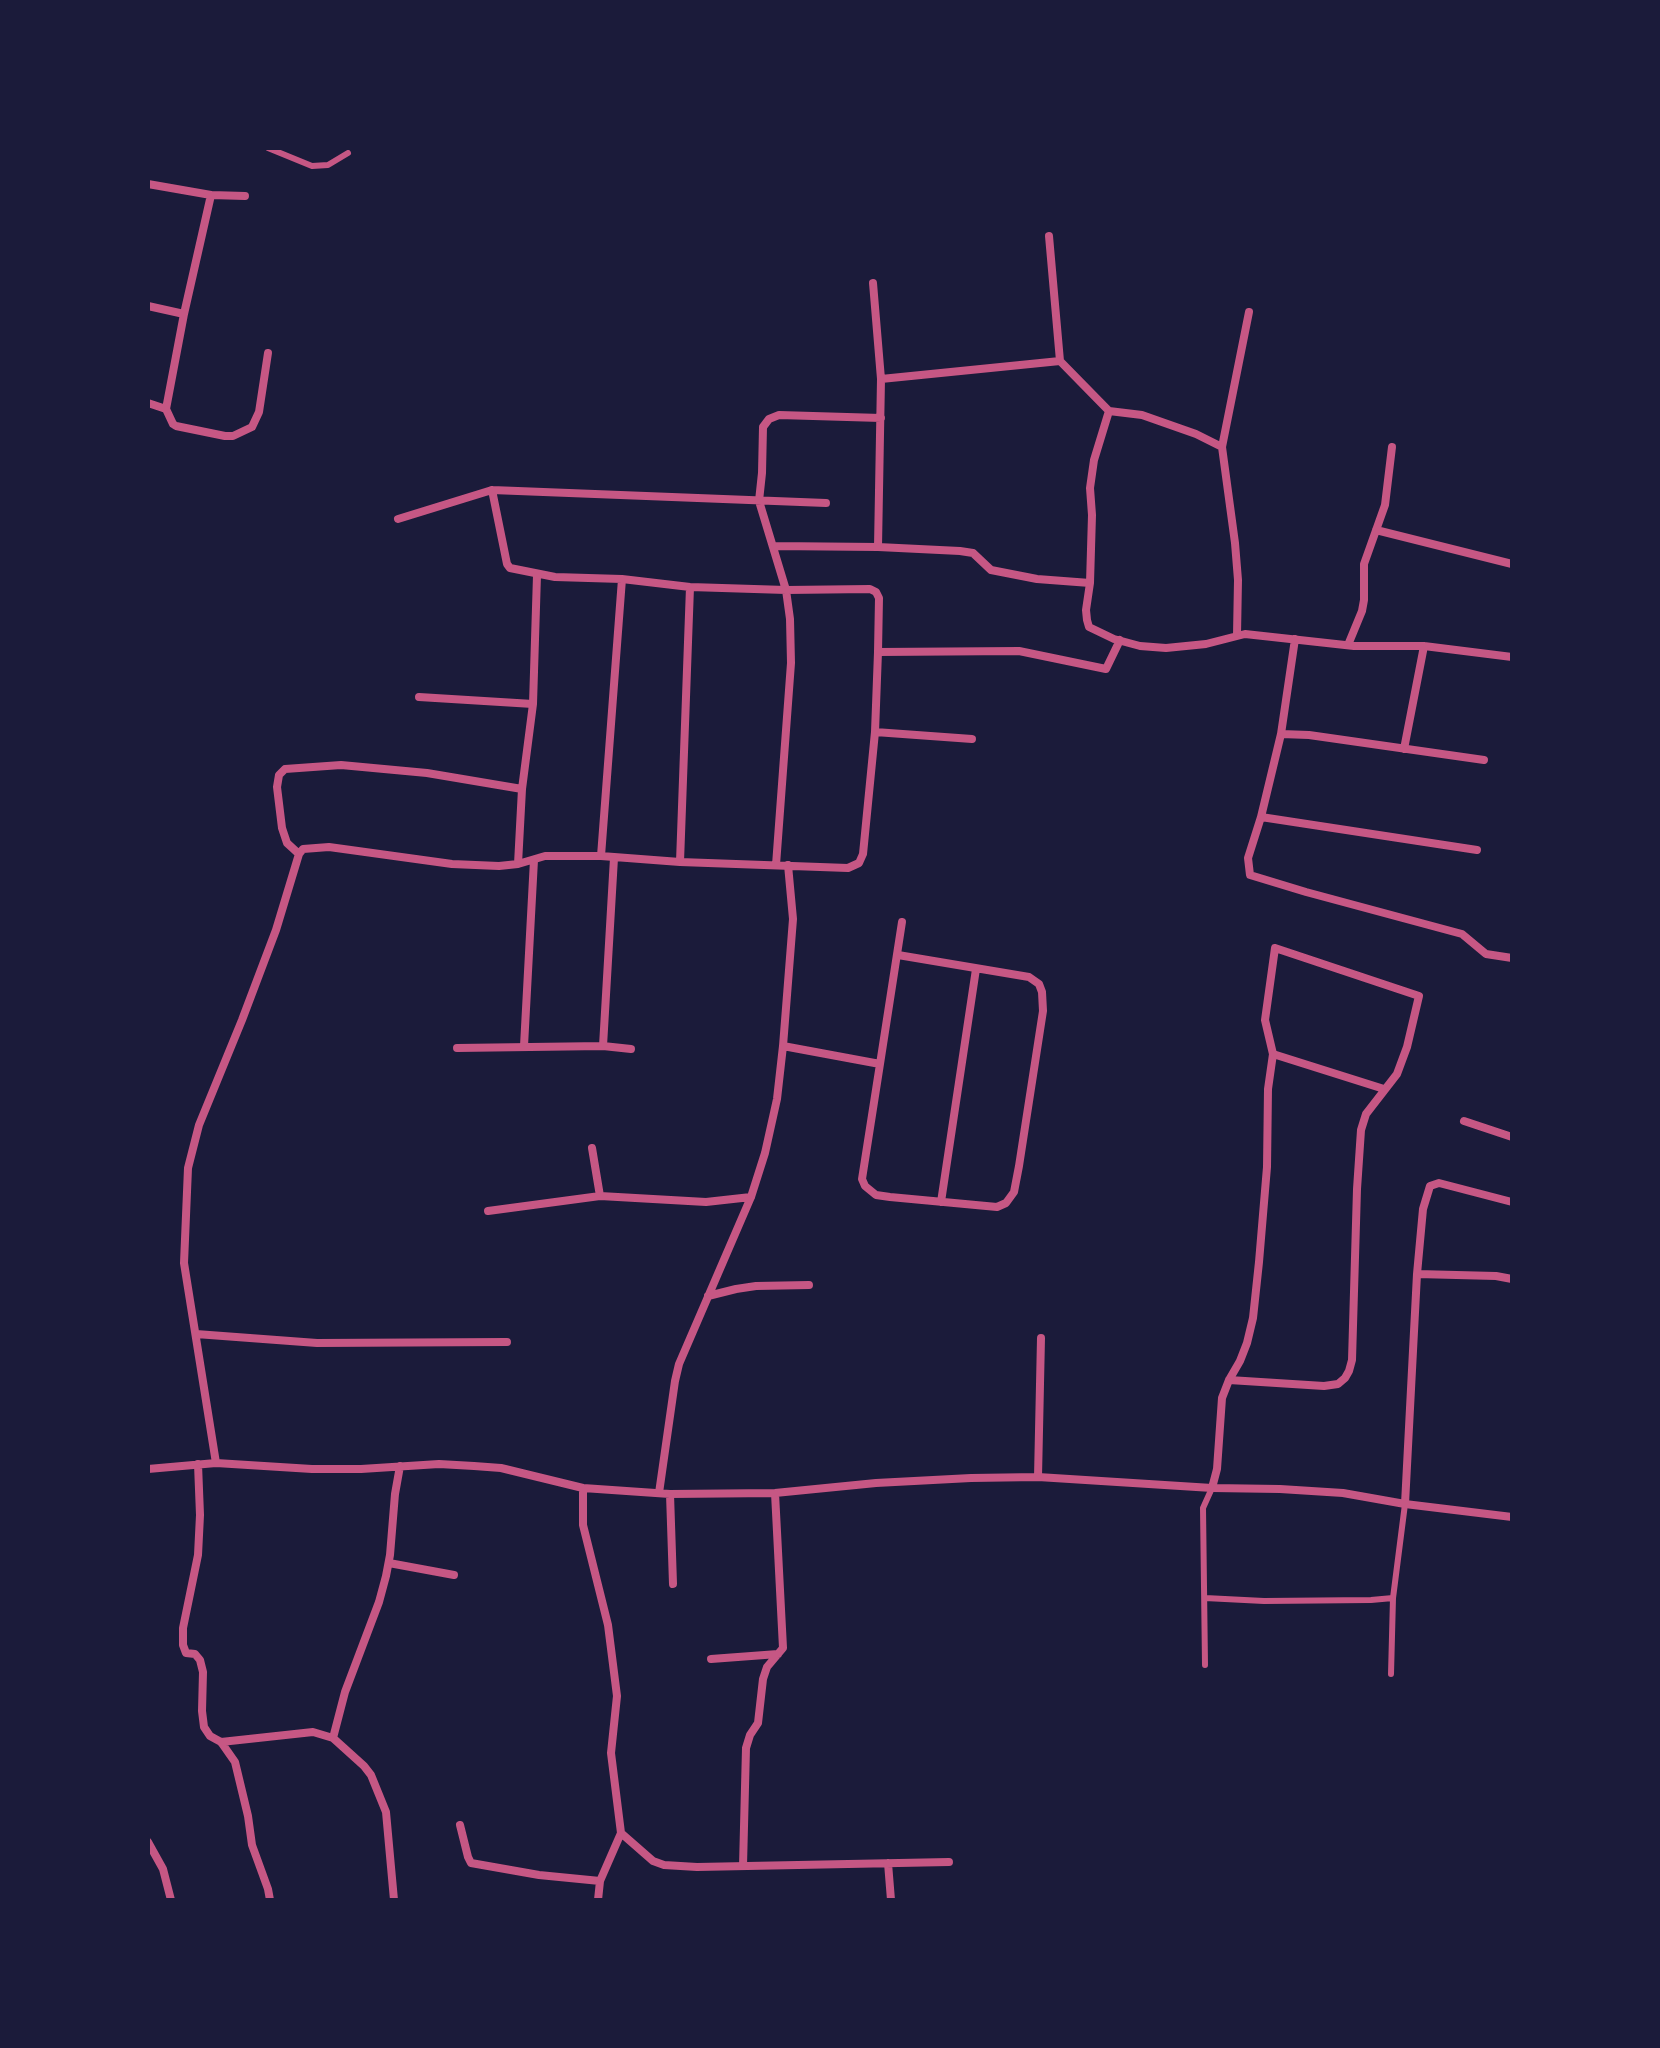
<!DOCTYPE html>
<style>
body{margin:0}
#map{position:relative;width:1660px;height:2048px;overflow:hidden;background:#1b1b3a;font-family:Jost,sans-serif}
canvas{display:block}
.frame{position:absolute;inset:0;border:150px solid #1b1b3a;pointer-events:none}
</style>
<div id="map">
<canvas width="1660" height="2048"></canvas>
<div class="frame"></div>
</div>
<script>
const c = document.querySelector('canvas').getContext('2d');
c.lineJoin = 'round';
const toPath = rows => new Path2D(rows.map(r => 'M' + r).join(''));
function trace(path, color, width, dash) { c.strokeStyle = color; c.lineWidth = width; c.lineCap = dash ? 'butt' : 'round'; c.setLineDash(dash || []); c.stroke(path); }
const service = toPath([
 [268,148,312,166,328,165,348,153],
 [1205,1598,1264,1601,1371,1600,1393,1598,1405,1504],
 [1205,1665,1203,1508,1212,1488],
 [1391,1674,1393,1598]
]);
const minor = toPath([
 [148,184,211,195],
 [245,196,211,195,184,314,166,409,173,424,176,426,225,436,233,436,252,427,259,412,268,353],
 [1049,236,1060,361],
 [873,283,881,379,878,547],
 [148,306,184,314],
 [1249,312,1222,447,1196,434,1142,415,1109,411,1094,460,1090,488,1092,515,1090,583,1086,610,1087,620,1089,627,1114,639,1140,646,1166,648,1206,644,1245,634,1354,646,1424,646,1512,657],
 [881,379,1060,361,1109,411],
 [148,403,166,409],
 [1222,447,1235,543,1238,580,1237,635],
 [492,490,507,564,510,568,555,577,622,579,690,587,786,590,870,589,876,592,879,598,878,652,875,732,863,854,859,863,848,868,680,862,601,856,545,856,518,864,522,789,533,704,537,575],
 [398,519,492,490,826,503],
 [1376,530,1512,564],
 [773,546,878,547,960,551,973,553,991,570,1037,579,1090,583],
 [1295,639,1281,734,1261,817,1248,858,1250,875,1306,892,1462,934,1486,954,1512,958],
 [1348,645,1362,611,1364,600,1364,564,1385,505,1392,447],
 [878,652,1019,651,1106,669,1120,640],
 [419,697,533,704],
 [875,732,972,739],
 [1281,734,1309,735,1484,760],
 [1404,749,1424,646],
 [1261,817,1477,850],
 [299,854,287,843,282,828,277,787,279,775,285,769,341,765,427,773,522,789],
 [601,856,622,579],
 [680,862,690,587],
 [776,865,791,663,790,619,786,590,759,501,762,473,763,427,769,419,779,415,881,418],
 [524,1046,534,860],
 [603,1046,614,858],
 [783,1046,880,1064,902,922],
 [457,1048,603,1046,631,1049],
 [1273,1054,1384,1089],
 [880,1064,862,1179,865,1186,876,1195,890,1197,997,1207,1006,1203,1014,1192,1019,1166,1043,1011,1042,992,1039,984,1029,977,898,955],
 [1464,1121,1512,1137],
 [592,1148,600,1196],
 [941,1202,976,969],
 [488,1211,600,1196,706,1202,751,1197],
 [1417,1274,1496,1276,1512,1279],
 [708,1296,736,1289,756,1286,809,1285],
 [196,1334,317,1343,507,1342],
 [216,1463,184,1263,188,1168,199,1125,242,1020,276,930,299,854,303,849,329,847,452,864,499,866,518,864],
 [198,1464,200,1515,198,1555,183,1628,183,1645,186,1653,195,1654,200,1660,203,1672,202,1711,204,1727,210,1736,221,1742,235,1762,248,1816,252,1845,268,1889,270,1900],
 [148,1469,216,1463,312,1469,361,1469,439,1464,474,1466,501,1468,583,1488,670,1494,775,1493,876,1483,971,1478,1038,1477,1212,1488,1280,1489,1343,1493,1405,1504,1512,1517],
 [1038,1477,1041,1338],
 [583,1488,583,1525,608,1625,617,1696,611,1753,621,1833,600,1881,598,1900],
 [1212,1488,1217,1469,1222,1398,1229,1380,1240,1361,1247,1343,1253,1318,1259,1262,1267,1167,1268,1089,1273,1054,1265,1020,1275,948,1419,996,1407,1047,1397,1074,1366,1114,1361,1130,1357,1189,1352,1360,1349,1371,1345,1378,1338,1384,1324,1386,1229,1380],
 [659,1493,675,1381,679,1364,751,1197,765,1153,777,1099,783,1046,793,919,788,865],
 [670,1494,673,1584],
 [1405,1504,1417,1274,1423,1209,1430,1186,1439,1183,1512,1202],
 [389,1563,454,1575],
 [711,1659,778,1654],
 [333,1738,364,1766,371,1775,386,1812,394,1900],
 [221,1742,313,1732,333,1738,345,1692,379,1602,386,1576,390,1555,395,1494,400,1466],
 [460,1825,468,1857,471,1863,539,1875,600,1881],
 [621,1833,653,1861,664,1865,697,1867,949,1862],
 [148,1842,163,1869,171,1900],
 [888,1863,891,1900],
 [743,1866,746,1748,750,1735,758,1723,763,1679,767,1667,783,1648,775,1493]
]);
trace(service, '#c65784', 6);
trace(minor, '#c65784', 8);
</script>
